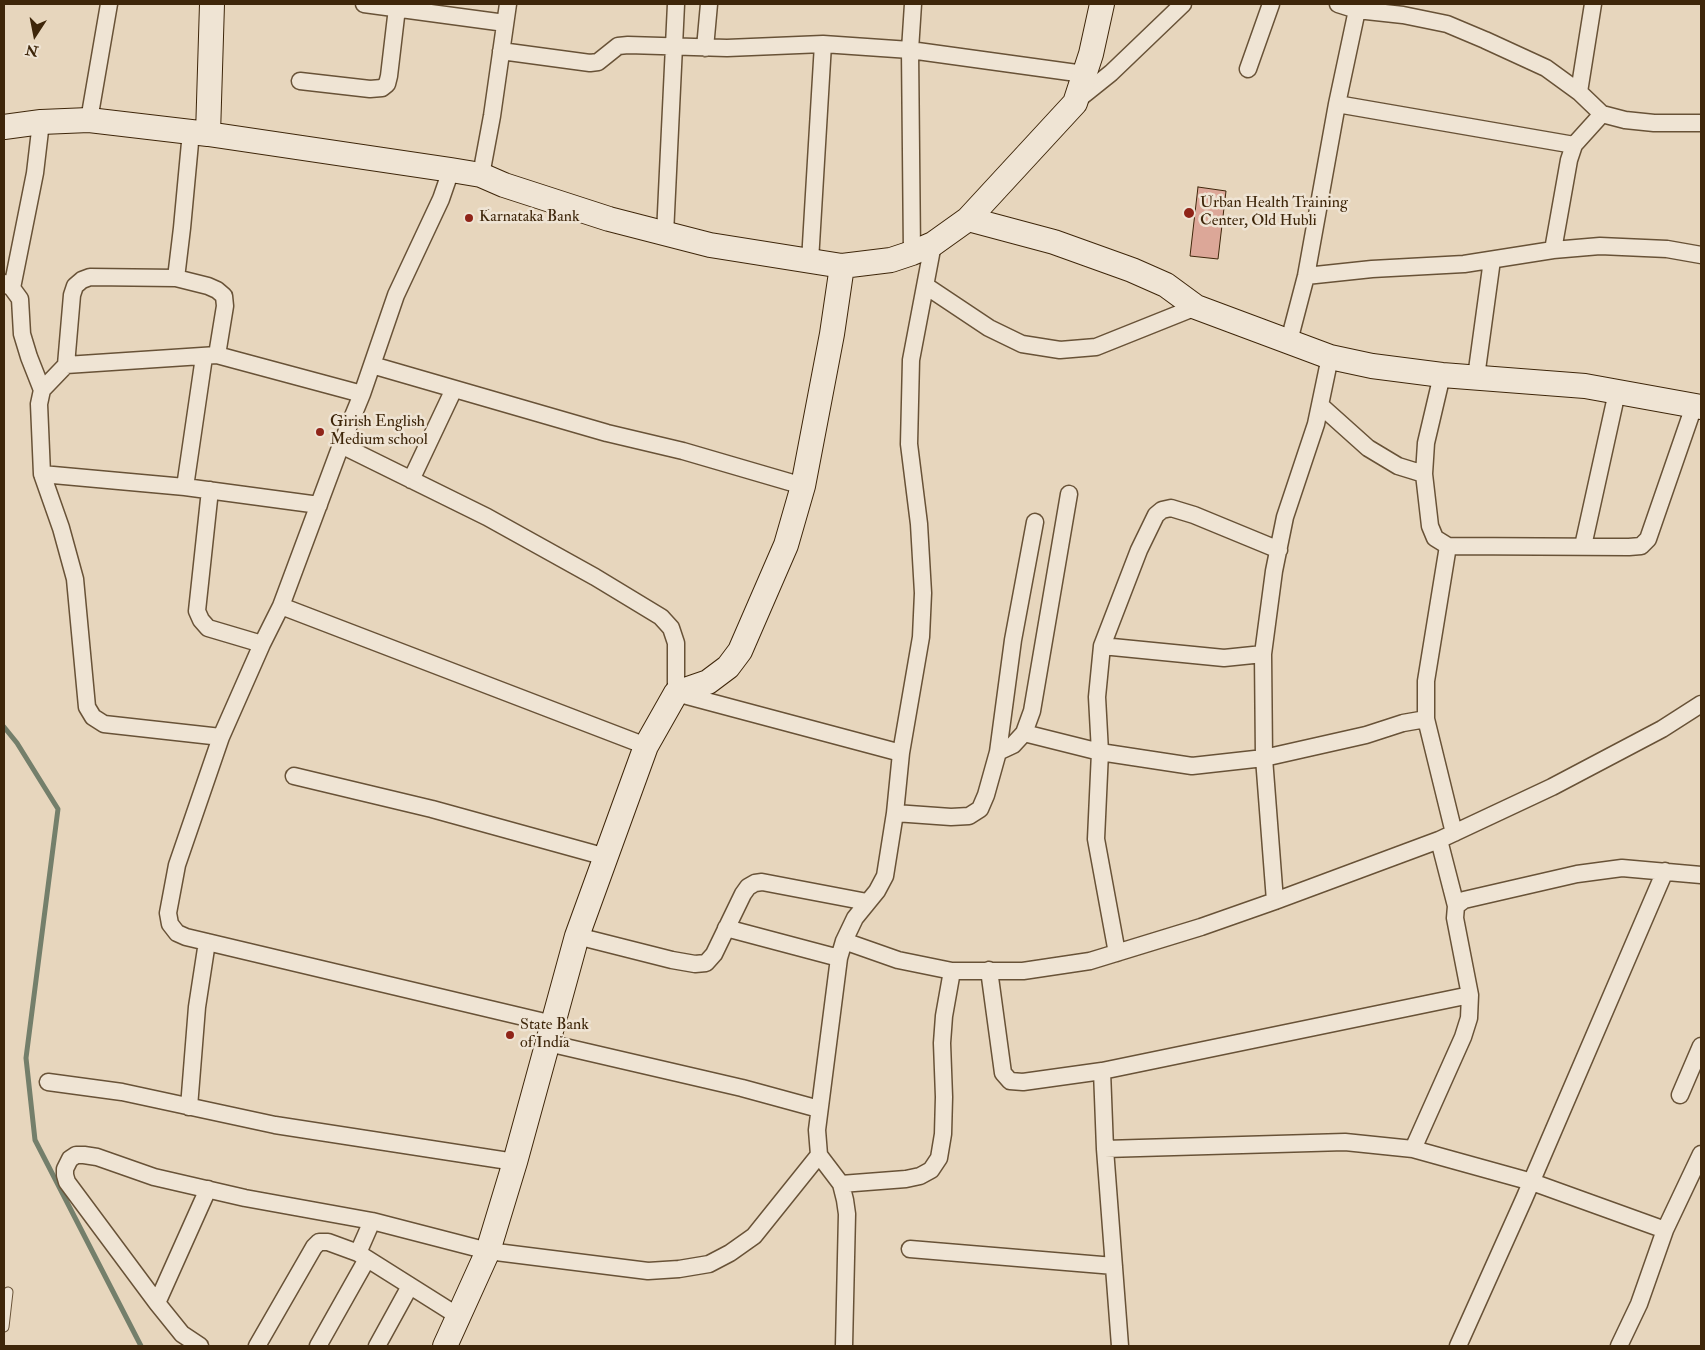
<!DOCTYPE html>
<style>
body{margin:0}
#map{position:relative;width:1705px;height:1350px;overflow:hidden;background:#e7d6bd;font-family:"IM FELL Double Pica",serif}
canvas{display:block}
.frame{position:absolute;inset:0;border:5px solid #3e260a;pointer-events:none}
.north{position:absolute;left:10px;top:10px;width:50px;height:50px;-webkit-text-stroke:4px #efe4d4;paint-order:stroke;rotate:191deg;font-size:14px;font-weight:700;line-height:20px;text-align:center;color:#3e260a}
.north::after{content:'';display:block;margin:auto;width:18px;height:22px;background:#3e260a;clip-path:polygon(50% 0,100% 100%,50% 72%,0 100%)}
</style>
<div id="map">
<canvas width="1705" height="1350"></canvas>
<div class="frame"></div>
<div class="north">N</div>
</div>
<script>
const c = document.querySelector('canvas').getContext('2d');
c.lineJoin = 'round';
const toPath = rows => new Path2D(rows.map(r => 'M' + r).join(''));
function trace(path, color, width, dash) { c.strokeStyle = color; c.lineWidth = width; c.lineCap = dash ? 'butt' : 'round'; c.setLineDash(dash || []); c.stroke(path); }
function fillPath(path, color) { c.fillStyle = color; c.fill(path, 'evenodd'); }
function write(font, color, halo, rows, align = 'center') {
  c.font = font + ' "IM FELL Double Pica",serif'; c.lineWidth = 5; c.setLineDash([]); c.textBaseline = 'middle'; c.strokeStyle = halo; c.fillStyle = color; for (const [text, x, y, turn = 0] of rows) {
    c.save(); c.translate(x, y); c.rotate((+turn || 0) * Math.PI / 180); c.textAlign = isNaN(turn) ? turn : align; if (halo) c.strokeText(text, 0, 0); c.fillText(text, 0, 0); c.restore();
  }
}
const stream = toPath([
 [4,727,17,743,58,809,26,1058,35,1140,141,1346]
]);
const building = toPath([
 [1198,187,1226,191,1218,259,1190,256,1198,187]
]);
const lane = toPath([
 [4,1327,8,1292]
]);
const street = toPath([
 [364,4,505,23],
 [1338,4,1357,10,1403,15,1447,24,1485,40,1546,68,1579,92,1602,114,1625,120,1654,123,1701,123],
 [705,48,709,4],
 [501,51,590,63,598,62,618,46,628,45,727,48,823,44,910,50,1084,74],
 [1248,69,1271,4],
 [300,81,370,89,382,88,387,84,389,76,397,8],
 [1579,92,1593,4],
 [1076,101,1111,73,1183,4],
 [1337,104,1574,145],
 [89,120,109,4],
 [451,170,441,199,396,295,362,394,341,445,281,606,262,644,221,737,177,865,168,913,170,924,177,933,186,937,553,1024],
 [481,175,492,116,508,4],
 [665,234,676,4],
 [1553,250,1569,160,1574,145,1602,114],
 [912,253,910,50,913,4],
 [810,261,823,44],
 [1306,276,1372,269,1464,264,1553,250,1600,246,1667,249,1701,255],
 [176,278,182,228,191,132],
 [4,283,12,288,20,299,22,334,29,357,42,390],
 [926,286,989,328,1022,344,1060,350,1096,347,1196,307],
 [12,288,35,173,41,122],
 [1289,341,1306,276,1337,104,1357,10],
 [217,355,225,306,224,296,217,290,208,286,176,278,90,277,82,280,75,286,72,295,66,365,42,390,39,404,42,474,61,528,75,579,87,707,93,717,104,724,221,737],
 [66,365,217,355,362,394],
 [372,365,607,433,683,451,803,486],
 [1442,375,1426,443,1424,474,1430,526,1435,538,1448,546,1629,547,1641,546,1648,539,1694,406],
 [1476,377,1492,260],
 [1320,405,1368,448,1398,466,1424,474],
 [341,445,487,517,595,577,661,617,671,628,676,643,676,693,901,753],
 [42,474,185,487,319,505],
 [411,480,454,389],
 [185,487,204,357],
 [210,490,197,611,201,620,208,628,262,644],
 [1448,546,1426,681,1426,719,1454,833],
 [1583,546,1617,392],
 [281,606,646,746],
 [1102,646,1224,658,1263,654],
 [1024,733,1100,752,1192,766,1264,758,1366,735,1403,723,1426,719],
 [998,752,1013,745,1024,733,1032,711,1069,494],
 [294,776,432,809,606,857],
 [895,813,951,817,969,816,980,809,986,795,998,752,1013,640,1035,522],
 [1439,840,1456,906],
 [1275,901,1264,758,1263,654,1274,571,1285,517,1316,424,1330,357],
 [726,928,839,958],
 [577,936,672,960,695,964,706,963,714,954,743,894,748,887,755,883,762,882,867,902],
 [844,941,898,960,952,971,1023,971,1090,961,1201,927,1275,901,1439,840,1552,787,1662,729,1701,704],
 [1117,953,1096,839,1100,752,1097,697,1102,646,1139,550,1156,515,1162,510,1171,508,1194,515,1279,550],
 [989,970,1003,1073,1010,1081,1023,1082,1102,1071,1470,995],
 [548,1043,742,1088,819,1109],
 [1102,1071,1105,1149,1120,1346],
 [48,1082,122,1092,275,1125,515,1162],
 [1680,1095,1701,1046],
 [189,1107,197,1007,207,942],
 [1105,1149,1345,1142,1413,1149,1532,1182,1665,1230],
 [1413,1149,1463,1037,1469,1018,1470,995,1455,918,1456,906,1464,900,1577,874,1622,868,1701,875],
 [841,1184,906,1179,920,1176,931,1170,939,1158,943,1134,944,1097,942,1043,944,1016,952,971],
 [910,1249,1114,1266],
 [358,1253,372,1221],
 [157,1303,208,1189],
 [200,1346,182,1334,157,1303,67,1182,65,1175,65,1169,70,1159,76,1155,84,1155,97,1157,154,1177,245,1198,372,1221,488,1251,648,1271,679,1269,709,1264,730,1253,754,1236,819,1155],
 [257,1346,314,1247,319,1242,328,1242,358,1253,458,1316],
 [318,1346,367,1259],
 [377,1346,410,1286],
 [844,1346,847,1214,845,1200,841,1184,819,1155,817,1130,839,958,844,941,855,918,877,891,885,876,895,813,901,753,921,637,923,593,919,524,909,444,911,360,933,244],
 [1458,1346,1524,1199,1665,871],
 [1619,1346,1639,1304,1665,1230,1701,1154]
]);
const secondary = toPath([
 [4,127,41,122,89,120,208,134,451,170,481,175,504,185,609,219,710,245,842,266,891,260,912,253,933,244,968,219,1075,103,1091,54,1102,4],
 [208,134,212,4],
 [968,219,1054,242,1132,270,1166,285,1196,307,1330,357,1372,366,1442,375,1585,386,1701,407],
 [445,1346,488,1251,515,1162,577,936,646,746,676,693,708,682,728,667,740,651,786,545,803,486,832,334,842,266]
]);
const markers = [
 [1189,213,6,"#8f2418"],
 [469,218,5,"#8f2418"],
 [320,432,5,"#8f2418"],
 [510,1035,5,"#8f2418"]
];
const poiNames = [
 ["Urban Health Training",1200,204],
 ["Center, Old Hubli",1200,222],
 ["Karnataka Bank",479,218],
 ["Girish English",330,423],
 ["Medium school",330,441],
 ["State Bank",520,1026],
 ["of India",520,1044]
];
trace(stream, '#747f6b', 5);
fillPath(building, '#dca798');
trace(building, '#3e260a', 1);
trace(lane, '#685237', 11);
trace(street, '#685237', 19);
trace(secondary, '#3e260a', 26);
trace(lane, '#efe4d4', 9);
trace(street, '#efe4d4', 16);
trace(secondary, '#efe4d4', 24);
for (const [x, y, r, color] of markers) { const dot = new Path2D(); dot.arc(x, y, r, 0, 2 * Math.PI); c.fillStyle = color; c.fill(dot); trace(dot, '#efe4d4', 2); }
write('16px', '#3e260a', '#efe4d4', poiNames, 'left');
</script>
